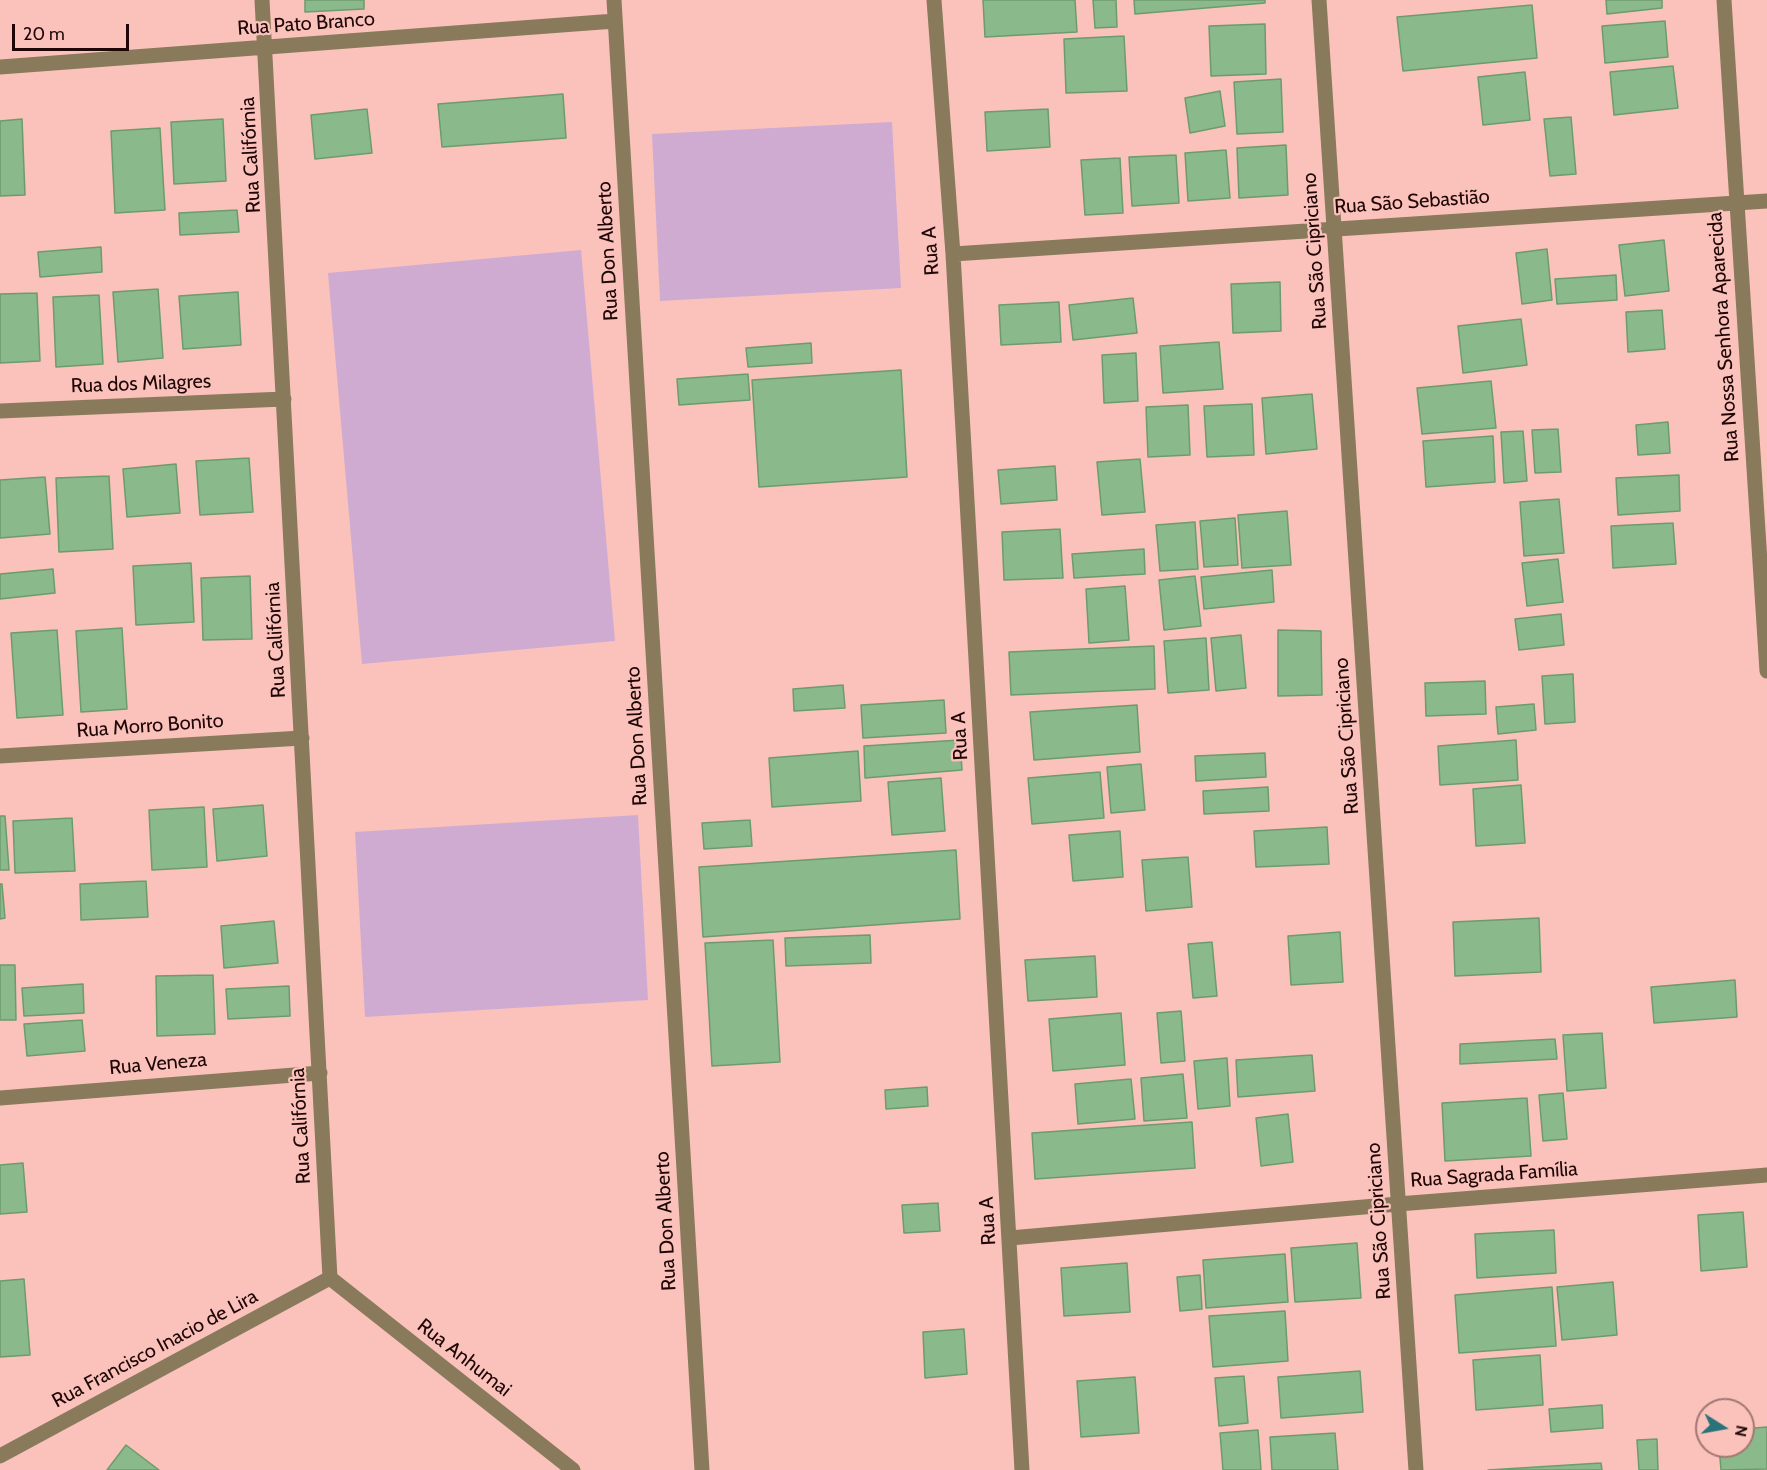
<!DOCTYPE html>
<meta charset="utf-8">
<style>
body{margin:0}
#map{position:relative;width:1767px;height:1470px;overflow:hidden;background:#fbc2bc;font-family:Cabin,sans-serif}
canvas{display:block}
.north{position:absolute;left:1695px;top:1398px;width:60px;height:60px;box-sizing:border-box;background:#fbc2bc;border:2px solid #a37773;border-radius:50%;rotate:101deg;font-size:16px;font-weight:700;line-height:24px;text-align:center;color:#1e0706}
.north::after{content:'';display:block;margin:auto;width:21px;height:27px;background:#2a737b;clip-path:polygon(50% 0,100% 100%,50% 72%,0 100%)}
.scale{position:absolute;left:12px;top:24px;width:117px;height:27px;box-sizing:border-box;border:3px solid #1e0706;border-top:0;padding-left:8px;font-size:18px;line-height:21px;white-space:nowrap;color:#1e0706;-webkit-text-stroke:4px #fbc2bc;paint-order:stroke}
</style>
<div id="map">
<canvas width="1767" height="1470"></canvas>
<div class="north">N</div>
<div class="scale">20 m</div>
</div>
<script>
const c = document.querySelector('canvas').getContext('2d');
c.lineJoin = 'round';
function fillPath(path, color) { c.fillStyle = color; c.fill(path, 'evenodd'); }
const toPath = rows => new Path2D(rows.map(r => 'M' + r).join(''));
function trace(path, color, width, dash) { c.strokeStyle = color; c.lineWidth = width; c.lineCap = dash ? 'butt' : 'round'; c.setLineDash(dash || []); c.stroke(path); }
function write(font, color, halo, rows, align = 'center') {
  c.font = font + ' Cabin,sans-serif'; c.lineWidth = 4.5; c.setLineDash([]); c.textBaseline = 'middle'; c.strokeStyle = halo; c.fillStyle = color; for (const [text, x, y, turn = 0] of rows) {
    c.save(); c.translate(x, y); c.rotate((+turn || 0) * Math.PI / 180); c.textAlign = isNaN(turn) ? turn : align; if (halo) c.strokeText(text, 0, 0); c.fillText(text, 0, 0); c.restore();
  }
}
const green = toPath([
 [892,122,901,288,660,301,652,134],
 [581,250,615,641,362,664,328,273],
 [638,815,648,1000,365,1017,355,832]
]);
const building = toPath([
 [305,0,364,0,364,9,305,12,305,0],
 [983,0,1075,0,1077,32,985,37,983,0],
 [1093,0,1116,0,1117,27,1095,28,1093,0],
 [1134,0,1265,0,1265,3,1135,14,1134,0],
 [1606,0,1662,0,1662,8,1607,14,1606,0],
 [1532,5,1537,58,1403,71,1397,17,1532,5],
 [1665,21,1668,57,1605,63,1602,26,1665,21],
 [1265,24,1266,74,1211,76,1209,26,1265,24],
 [1124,36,1127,91,1066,93,1064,39,1124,36],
 [1673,66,1678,108,1614,115,1610,72,1673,66],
 [1525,72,1530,120,1483,125,1478,77,1525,72],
 [1281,79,1283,132,1237,134,1234,82,1281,79],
 [1220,91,1225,126,1190,133,1185,98,1220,91],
 [563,94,566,138,442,147,438,104,563,94],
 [367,109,372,153,315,159,311,115,367,109],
 [1048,109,1050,147,987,151,985,112,1048,109],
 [1571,117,1576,174,1550,176,1544,119,1571,117],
 [22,119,25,195,0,196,0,121,22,119],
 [223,119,226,181,174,184,171,122,223,119],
 [160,128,165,210,115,213,111,131,160,128],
 [1286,145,1288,195,1239,198,1237,148,1286,145],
 [1226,150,1230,198,1188,201,1185,153,1226,150],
 [1176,155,1179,203,1132,206,1129,157,1176,155],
 [1120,158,1123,213,1085,215,1081,160,1120,158],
 [237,210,239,232,180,235,179,213,237,210],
 [1664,240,1669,291,1625,296,1619,245,1664,240],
 [101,247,102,272,40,277,38,252,101,247],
 [1547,249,1552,300,1522,304,1516,253,1547,249],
 [1616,275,1617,300,1557,304,1555,279,1616,275],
 [1280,282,1281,331,1233,333,1231,284,1280,282],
 [158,289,163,358,118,362,113,292,158,289],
 [238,292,241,345,183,349,179,296,238,292],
 [37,293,40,361,0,363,0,294,37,293],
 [99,295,103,364,56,367,53,297,99,295],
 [1133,298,1137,333,1073,340,1069,305,1133,298],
 [1059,302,1061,342,1001,345,999,305,1059,302],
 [1662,310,1665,349,1628,352,1626,312,1662,310],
 [1521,319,1527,365,1463,373,1458,326,1521,319],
 [1219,342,1223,389,1163,393,1160,346,1219,342],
 [811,343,812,363,748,367,746,348,811,343],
 [1136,353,1138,401,1104,403,1102,355,1136,353],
 [901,370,907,477,759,487,752,380,901,370],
 [748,374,750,400,679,405,677,379,748,374],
 [1491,381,1496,428,1422,434,1417,388,1491,381],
 [1312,394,1317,449,1266,454,1262,398,1312,394],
 [1252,404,1254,455,1207,457,1204,406,1252,404],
 [1188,405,1190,455,1148,457,1146,407,1188,405],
 [1668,422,1670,453,1638,455,1636,425,1668,422],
 [1558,429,1561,472,1535,473,1532,430,1558,429],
 [1523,431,1527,481,1504,483,1501,432,1523,431],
 [1493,436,1495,482,1426,487,1423,441,1493,436],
 [249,458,253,512,200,515,196,461,249,458],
 [1140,459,1145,512,1102,515,1097,462,1140,459],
 [176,464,180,513,127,517,123,469,176,464],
 [1055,466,1057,500,1001,504,998,470,1055,466],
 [1679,475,1680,511,1618,515,1616,478,1679,475],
 [109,476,113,549,59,552,56,478,109,476],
 [45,477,50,534,0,538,0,480,45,477],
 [1559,499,1564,553,1524,556,1520,502,1559,499],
 [1287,511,1291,565,1242,568,1238,515,1287,511],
 [1235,518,1238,565,1204,567,1200,521,1235,518],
 [1195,522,1198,569,1160,571,1156,525,1195,522],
 [1673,523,1676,564,1613,568,1611,526,1673,523],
 [1060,529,1063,578,1004,580,1002,532,1060,529],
 [1144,549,1145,574,1074,578,1072,554,1144,549],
 [1558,559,1563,602,1527,606,1522,563,1558,559],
 [191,563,194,622,136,625,133,566,191,563],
 [53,569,55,593,0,599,0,574,53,569],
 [1272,570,1274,602,1204,609,1201,577,1272,570],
 [250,576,252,639,203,640,201,578,250,576],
 [1195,576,1201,626,1164,630,1159,580,1195,576],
 [1125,586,1129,640,1089,643,1086,589,1125,586],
 [1561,614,1564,645,1519,650,1515,619,1561,614],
 [122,628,127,709,81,712,76,631,122,628],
 [57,630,63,715,17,718,11,633,57,630],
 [1278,630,1321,631,1322,695,1278,696,1278,630],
 [1241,635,1246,688,1216,691,1211,638,1241,635],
 [1206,638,1209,690,1168,693,1164,641,1206,638],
 [1154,646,1155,689,1011,695,1009,652,1154,646],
 [1573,674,1575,722,1545,724,1542,676,1573,674],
 [1485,681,1486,714,1426,716,1425,683,1485,681],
 [843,685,845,708,794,711,793,689,843,685],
 [944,700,946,733,863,738,861,705,944,700],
 [1534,704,1536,730,1498,734,1496,707,1534,704],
 [1137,705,1140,752,1034,760,1030,712,1137,705],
 [960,740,962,770,865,778,864,746,960,740],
 [1516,740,1518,780,1440,785,1438,746,1516,740],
 [858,751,861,801,772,807,769,758,858,751],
 [1265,753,1266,777,1196,781,1195,756,1265,753],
 [1141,764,1145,810,1111,813,1107,767,1141,764],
 [1100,772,1104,818,1032,824,1028,778,1100,772],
 [941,778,945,831,892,835,888,782,941,778],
 [1521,785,1525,843,1476,846,1473,789,1521,785],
 [1268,787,1269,811,1204,814,1203,791,1268,787],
 [263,805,267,856,217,861,213,809,263,805],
 [204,807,207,867,152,870,149,810,204,807],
 [0,816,5,816,9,870,0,870,0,816],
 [72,818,75,871,15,873,13,821,72,818],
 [750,820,752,846,704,849,702,823,750,820],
 [1327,827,1329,864,1256,867,1254,831,1327,827],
 [1120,831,1123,877,1073,881,1069,835,1120,831],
 [956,850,960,919,703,937,699,867,956,850],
 [1188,857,1192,907,1146,911,1142,860,1188,857],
 [146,881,148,917,81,920,80,884,146,881],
 [0,884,2,884,5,918,0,919,0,884],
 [1539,918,1541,972,1455,976,1453,922,1539,918],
 [274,921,278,963,224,968,221,926,274,921],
 [1340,932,1343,982,1291,985,1288,936,1340,932],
 [870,935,871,963,786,966,785,938,870,935],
 [773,940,780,1062,712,1066,705,943,773,940],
 [1212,942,1217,996,1193,998,1188,944,1212,942],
 [1095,956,1097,997,1028,1001,1025,960,1095,956],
 [0,965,15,965,16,1020,0,1020,0,965],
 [213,975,215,1034,157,1036,156,976,213,975],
 [1735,980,1737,1017,1654,1023,1651,987,1735,980],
 [83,984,84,1013,24,1016,22,988,83,984],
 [289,986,290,1016,228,1019,226,989,289,986],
 [1181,1011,1185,1061,1161,1063,1157,1013,1181,1011],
 [1121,1013,1125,1065,1053,1071,1049,1019,1121,1013],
 [82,1020,85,1051,27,1056,24,1024,82,1020],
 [1602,1033,1606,1088,1567,1091,1563,1035,1602,1033],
 [1555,1039,1557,1059,1460,1064,1460,1044,1555,1039],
 [1312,1055,1315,1091,1238,1097,1236,1060,1312,1055],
 [1227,1058,1230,1106,1198,1109,1194,1061,1227,1058],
 [1183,1074,1187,1118,1144,1121,1141,1078,1183,1074],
 [1131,1079,1135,1119,1078,1124,1075,1084,1131,1079],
 [927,1087,928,1106,886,1109,885,1090,927,1087],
 [1563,1093,1567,1139,1543,1141,1539,1095,1563,1093],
 [1527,1098,1531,1156,1445,1161,1442,1103,1527,1098],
 [1288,1114,1293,1162,1261,1166,1256,1118,1288,1114],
 [1192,1122,1195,1168,1035,1179,1032,1133,1192,1122],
 [23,1163,27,1212,0,1214,0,1165,23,1163],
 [938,1203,940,1231,904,1233,902,1205,938,1203],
 [1743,1212,1747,1267,1701,1271,1698,1215,1743,1212],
 [1554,1230,1556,1273,1477,1278,1475,1234,1554,1230],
 [1357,1243,1361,1298,1295,1302,1291,1248,1357,1243],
 [1285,1254,1288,1302,1206,1308,1203,1260,1285,1254],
 [1127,1263,1130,1312,1064,1316,1061,1268,1127,1263],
 [1200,1275,1202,1309,1180,1311,1177,1277,1200,1275],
 [24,1279,30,1355,0,1357,0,1281,24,1279],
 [1613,1282,1617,1335,1562,1340,1557,1287,1613,1282],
 [1552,1287,1556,1346,1459,1353,1455,1295,1552,1287],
 [1285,1311,1288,1361,1213,1367,1209,1316,1285,1311],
 [964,1329,967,1374,925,1378,923,1332,964,1329],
 [1540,1355,1543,1405,1476,1410,1473,1360,1540,1355],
 [1360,1371,1363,1412,1281,1418,1278,1377,1360,1371],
 [1244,1376,1248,1423,1219,1426,1215,1378,1244,1376],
 [1135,1377,1139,1433,1081,1437,1077,1381,1135,1377],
 [1602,1405,1603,1428,1551,1432,1549,1409,1602,1405],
 [1767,1427,1767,1469,1721,1470,1719,1446,1743,1446,1743,1429,1767,1427],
 [1258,1430,1261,1470,1223,1470,1220,1433,1258,1430],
 [1335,1433,1338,1470,1272,1470,1270,1437,1335,1433],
 [1657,1439,1658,1470,1639,1470,1637,1440,1657,1439],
 [126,1445,159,1470,107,1470,126,1445],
 [1601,1463,1602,1470,1488,1470,1601,1463]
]);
const minor = toPath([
 [262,0,330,1278],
 [614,0,702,1470],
 [934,0,953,254,1022,1470],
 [1319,0,1416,1470],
 [1724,0,1767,671],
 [0,67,615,21],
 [953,254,1767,201],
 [0,411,284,399],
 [0,756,302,738],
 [0,1098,320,1073],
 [1010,1238,1398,1204,1767,1175],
 [330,1278,573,1470],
 [0,1456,330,1278]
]);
const streetNames = [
 ["Rua Pato Branco",306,24,-4],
 ["Rua Califórnia",251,155,-93],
 ["Rua São Sebastião",1412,202,-4],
 ["Rua Don Alberto",608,251,-93],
 ["Rua A",931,251,-94],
 ["Rua São Cipriciano",1315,251,-94],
 ["Rua Nossa Senhora Aparecida",1724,337,-94],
 ["Rua dos Milagres",141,384,-2],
 ["Rua Califórnia",276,640,-93],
 ["Rua Morro Bonito",150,726,-4],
 ["Rua Don Alberto",637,736,-93],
 ["Rua A",960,736,-93],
 ["Rua São Cipriciano",1347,736,-94],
 ["Rua Veneza",158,1064,-5],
 ["Rua Califórnia",301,1126,-93],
 ["Rua Sagrada Família",1494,1175,-4],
 ["Rua Don Alberto",666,1221,-93],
 ["Rua A",988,1221,-93],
 ["Rua São Cipriciano",1379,1221,-94],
 ["Rua Francisco Inacio de Lira",155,1349,-28],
 ["Rua Anhumai",464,1358,38]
];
fillPath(green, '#d0abd1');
fillPath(building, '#8ab98b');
trace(building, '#6d9b6e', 1.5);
trace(minor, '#897a5b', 15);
write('20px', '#1e0706', '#fbc2bc', streetNames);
</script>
